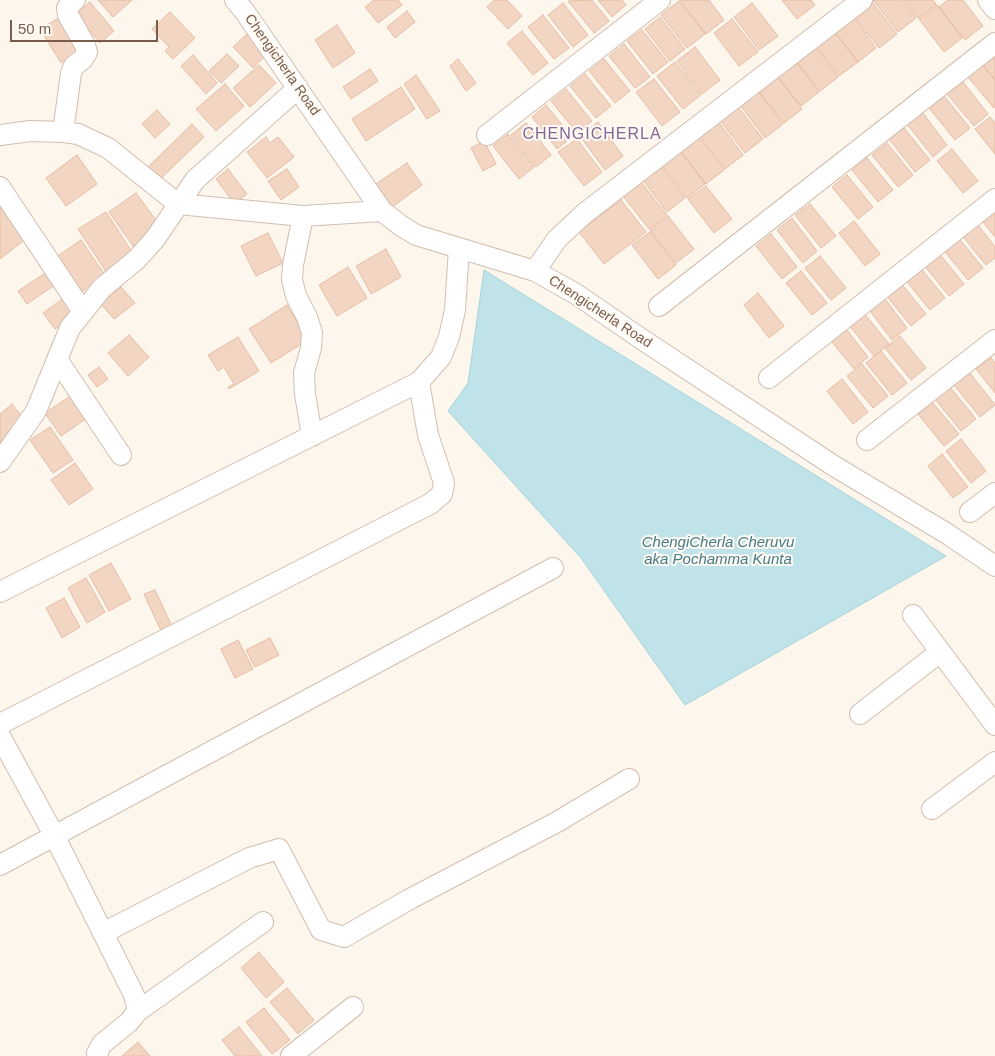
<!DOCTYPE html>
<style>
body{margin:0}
#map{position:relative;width:995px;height:1056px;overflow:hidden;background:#fdf6ec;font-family:Arial,sans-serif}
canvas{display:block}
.scale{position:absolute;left:10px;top:20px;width:148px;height:22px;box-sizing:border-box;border:2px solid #7a5c4d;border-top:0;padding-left:6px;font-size:15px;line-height:18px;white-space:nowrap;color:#7a5c4d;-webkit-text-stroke:4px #fffaf3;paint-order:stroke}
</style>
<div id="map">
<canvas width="995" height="1056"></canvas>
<div class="scale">50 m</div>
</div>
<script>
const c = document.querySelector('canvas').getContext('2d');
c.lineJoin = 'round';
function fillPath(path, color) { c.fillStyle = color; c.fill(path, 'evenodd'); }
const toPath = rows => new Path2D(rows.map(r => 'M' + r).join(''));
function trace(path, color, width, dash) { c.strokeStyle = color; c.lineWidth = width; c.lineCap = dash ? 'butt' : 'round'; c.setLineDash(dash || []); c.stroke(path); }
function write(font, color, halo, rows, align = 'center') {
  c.font = font + ' Arial,sans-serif'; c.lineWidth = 4; c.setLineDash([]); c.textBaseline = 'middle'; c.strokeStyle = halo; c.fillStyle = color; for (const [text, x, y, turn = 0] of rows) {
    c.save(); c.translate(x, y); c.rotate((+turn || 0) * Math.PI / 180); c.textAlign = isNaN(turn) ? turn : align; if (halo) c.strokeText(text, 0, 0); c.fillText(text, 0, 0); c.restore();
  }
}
const water = toPath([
 [484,270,946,556,685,705,581,558,448,411,468,383,484,270]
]);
const building = toPath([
 [98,0,132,0,113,17,98,0],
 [374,0,398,0,402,5,378,23,365,7,374,0],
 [494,0,507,0,522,16,508,29,487,7,494,0],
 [592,0,609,21,594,33,568,1,592,0],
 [598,0,622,0,626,5,612,17,598,0],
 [680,0,709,0,724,20,706,34,680,0],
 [782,0,811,0,815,5,797,19,782,0],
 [873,0,902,0,916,18,898,32,873,0],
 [904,0,933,0,936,4,918,18,904,0],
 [948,0,963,0,983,26,965,40,939,7,948,0],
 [679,1,705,34,687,48,661,15,679,1],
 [871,1,897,34,879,48,853,15,871,1],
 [90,2,114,31,100,43,76,14,90,2],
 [563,3,588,35,573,47,548,15,563,3],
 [752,3,778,36,759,50,734,17,752,3],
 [937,5,962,38,944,52,919,19,937,5],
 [407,11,415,22,395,38,387,27,407,11],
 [170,12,195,38,173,59,165,51,169,47,152,29,170,12],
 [851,14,876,48,858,62,832,28,851,14],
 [543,15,569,48,554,59,528,27,543,15],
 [62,16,82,49,61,63,40,29,62,16],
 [660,17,685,49,670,61,645,29,660,17],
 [732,19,758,52,739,66,714,33,732,19],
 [337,25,355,53,333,68,315,40,337,25],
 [832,29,858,62,839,76,814,43,832,29],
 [642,30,668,62,653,74,627,41,642,30],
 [522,31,548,63,533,75,507,43,522,31],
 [247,34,267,54,253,68,233,47,247,34],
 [624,44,650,77,635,88,609,56,624,44],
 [813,44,838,77,820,91,794,58,813,44],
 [695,47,720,80,702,94,677,61,695,47],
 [995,52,995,80,981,63,995,52],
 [227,54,239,66,221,83,209,71,227,54],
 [193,55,217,83,206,94,181,66,193,55],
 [458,59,476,83,466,91,450,66,458,59],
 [604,59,630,91,615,103,589,71,604,59],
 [794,59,819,92,801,106,775,73,794,59],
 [675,62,701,95,683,109,657,76,675,62],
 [982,64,995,80,995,107,994,108,967,76,982,64],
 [259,65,276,83,250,107,233,88,259,65],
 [370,69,378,81,351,99,343,87,370,69],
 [585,74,611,106,596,118,570,86,585,74],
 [416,75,440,111,427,119,404,84,416,75],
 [777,76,802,109,784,123,758,90,777,76],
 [654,79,680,112,662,126,636,92,654,79],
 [963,82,988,114,974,126,947,94,963,82],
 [225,84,244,106,216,131,196,109,225,84],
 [401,87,415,109,366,141,352,119,401,87],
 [566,89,592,121,577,133,551,101,566,89],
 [757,90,783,124,765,138,739,104,757,90],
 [944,96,970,128,955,140,929,108,944,96],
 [546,105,572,137,557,149,532,117,546,105],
 [737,106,763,139,745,153,719,119,737,106],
 [157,110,170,124,155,138,142,124,157,110],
 [922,112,947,145,933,157,907,124,922,112],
 [990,117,995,123,995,154,975,129,990,117],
 [718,121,743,155,725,169,699,135,718,121],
 [598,122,623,156,605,170,580,136,598,122],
 [526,123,551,155,536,167,511,135,526,123],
 [192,124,204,137,155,184,143,172,192,124],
 [904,128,930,160,915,172,889,139,904,128],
 [508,134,534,167,519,179,493,146,508,134],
 [698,136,724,170,706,184,680,150,698,136],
 [266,137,270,143,278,137,294,157,267,178,247,152,266,137],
 [577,139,602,172,584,186,558,152,577,139],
 [484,141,496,164,483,171,471,148,484,141],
 [887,143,913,175,898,187,872,155,887,143],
 [952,149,978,181,963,193,937,161,952,149],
 [680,150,705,184,687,198,661,164,680,150],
 [77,155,97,184,66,206,46,178,77,155],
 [867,158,893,190,878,202,852,170,867,158],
 [407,163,422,185,392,207,376,184,407,163],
 [660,165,685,198,667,212,642,179,660,165],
 [228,169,247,194,234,203,216,179,228,169],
 [287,169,299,187,281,200,268,181,287,169],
 [847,175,873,207,858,219,832,187,847,175],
 [641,182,667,215,649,229,623,196,641,182],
 [706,186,732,219,714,233,688,199,706,186],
 [136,193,161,227,133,246,109,212,136,193],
 [621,200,646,232,604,264,579,232,621,200],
 [810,204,836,236,821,248,795,215,810,204],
 [3,205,28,237,0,259,0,207,3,205],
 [995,206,995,237,979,217,995,206],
 [106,212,134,255,107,273,78,229,106,212],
 [668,216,694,249,676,263,650,230,668,216],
 [792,218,817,251,803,263,777,230,792,218],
 [854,221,880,254,865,266,839,233,854,221],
 [975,221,995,247,995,258,986,265,960,233,975,221],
 [650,232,676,265,658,279,632,245,650,232],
 [268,233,283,263,256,276,241,246,268,233],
 [771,234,797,267,782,279,756,246,771,234],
 [957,236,983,268,968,280,942,248,957,236],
 [81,240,105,275,80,293,55,258,81,240],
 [386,249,401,277,371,294,356,266,386,249],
 [938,252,964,284,949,296,923,264,938,252],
 [820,256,846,288,831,300,805,268,820,256],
 [919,266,945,298,930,310,904,278,919,266],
 [348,267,367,298,337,316,319,285,348,267],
 [801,271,827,303,812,315,786,283,801,271],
 [47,272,56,284,27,304,18,291,47,272],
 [900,282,926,314,911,326,885,294,900,282],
 [121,287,135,303,114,319,101,304,121,287],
 [758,293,784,326,769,338,744,305,758,293],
 [882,295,907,328,892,340,867,307,882,295],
 [65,297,77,313,55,329,43,313,65,297],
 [287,305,308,340,271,363,249,329,287,305],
 [863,312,889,344,874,356,848,324,863,312],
 [843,325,868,357,854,369,828,337,843,325],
 [129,335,149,357,128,376,108,353,129,335],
 [900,336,926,368,911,380,885,348,900,336],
 [238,337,259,371,229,389,228,387,234,384,224,367,218,371,208,355,238,337],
 [881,351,907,383,892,395,866,363,881,351],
 [991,358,995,363,995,393,976,369,991,358],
 [862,364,888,396,873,408,847,376,862,364],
 [99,367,108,379,97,387,88,375,99,367],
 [969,372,995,405,980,417,954,385,969,372],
 [842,379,868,412,853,424,827,391,842,379],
 [950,387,976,419,961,431,935,399,950,387],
 [72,395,87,418,61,436,45,413,72,395],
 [932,402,959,434,944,446,918,414,932,402],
 [12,404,26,422,0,444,0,414,12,404],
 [50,427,73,460,53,473,30,440,50,427],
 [961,439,986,471,971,483,946,451,961,439],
 [942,454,968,487,953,498,928,466,942,454],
 [75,463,93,489,69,505,51,480,75,463],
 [111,563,131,599,109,611,89,575,111,563],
 [86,578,105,612,87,623,68,588,86,578],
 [155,590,174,631,163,635,144,594,155,590],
 [64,598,80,627,62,638,46,608,64,598],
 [270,638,279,655,255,667,246,650,270,638],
 [238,640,253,669,235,678,221,649,238,640],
 [259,952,284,982,266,998,241,968,259,952],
 [287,988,314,1020,298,1034,270,1002,287,988],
 [264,1008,290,1040,272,1054,246,1022,264,1008],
 [239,1027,262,1056,235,1056,222,1040,239,1027],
 [138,1042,150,1056,122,1056,138,1042]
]);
const minor = toPath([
 [235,0,245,12,382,211,400,225,416,235,535,271,576,294,643,340,834,466,946,533,995,566],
 [988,0,995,9],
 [63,132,78,134,108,148,178,204,303,216,382,211],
 [0,135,30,131,63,132,71,73,74,66,83,59,87,52,85,45,68,15,67,8,75,0],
 [487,135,660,0],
 [0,187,83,312],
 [303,216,293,265,292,280,296,296,307,317,312,333,311,348,304,373,305,394,312,436],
 [535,271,557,239,585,213,862,0],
 [659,306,995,43],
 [57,359,121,455],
 [769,378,995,199],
 [867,440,995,340],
 [0,462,36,411,70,328,83,312,102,288,136,260,155,239,195,180,298,88],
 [970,512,995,493],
 [0,592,419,382,441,357,449,337,455,310,459,248],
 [913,615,995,725],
 [860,714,940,652],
 [0,724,430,504,442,494,444,483,428,435,419,382],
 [0,736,54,835,134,995,138,1011,129,1022,102,1044,97,1053,98,1056],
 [932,809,995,762],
 [0,865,553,568],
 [103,933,249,858,279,849,321,930,344,937,408,900,557,822,629,779],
 [138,1011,263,922],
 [291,1056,353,1007]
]);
const streetNames = [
 ["Chengicherla Road",282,65,55],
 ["Chengicherla Road",600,312,33]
];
const waterNames = [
 ["ChengiCherla Cheruvu",718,543],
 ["aka Pochamma Kunta",718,560]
];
const quarterNames = [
 ["CHENGICHERLA",592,135]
];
fillPath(water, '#bfe3e8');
trace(water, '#a5d3da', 1);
fillPath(building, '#f3d5c3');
trace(building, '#e6bba3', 1);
trace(minor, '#d1beb0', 22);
trace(minor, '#fff', 20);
write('14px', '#7a5c4d', '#fffaf3', streetNames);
write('italic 15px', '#437c86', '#fffaf3', waterNames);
c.letterSpacing = '1px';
write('16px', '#846695', '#fffaf3', quarterNames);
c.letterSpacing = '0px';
</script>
